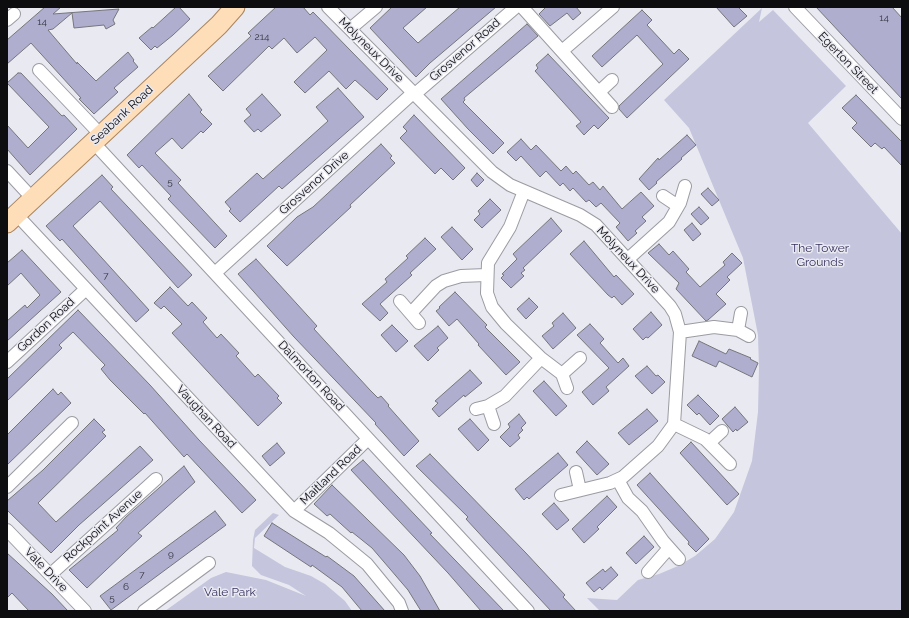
<!DOCTYPE html>
<style>
body{margin:0}
#map{position:relative;width:909px;height:618px;overflow:hidden;background:#e9e9f1;font-family:Raleway,sans-serif}
canvas{display:block}
.frame{position:absolute;inset:0;border:8px solid #0d0d10;pointer-events:none}
</style>
<div id="map">
<canvas width="909" height="618"></canvas>
<div class="frame"></div>
</div>
<script>
const c = document.querySelector('canvas').getContext('2d');
c.lineJoin = 'round';
function fillPath(path, color) { c.fillStyle = color; c.fill(path, 'evenodd'); }
const toPath = rows => new Path2D(rows.map(r => 'M' + r).join(''));
function trace(path, color, width, dash) { c.strokeStyle = color; c.lineWidth = width; c.lineCap = dash ? 'butt' : 'round'; c.setLineDash(dash || []); c.stroke(path); }
function write(font, color, halo, rows, align = 'center') {
  c.font = font + ' Raleway,sans-serif'; c.lineWidth = 3; c.setLineDash([]); c.textBaseline = 'middle'; c.strokeStyle = halo; c.fillStyle = color; for (const [text, x, y, turn = 0] of rows) {
    c.save(); c.translate(x, y); c.rotate((+turn || 0) * Math.PI / 180); c.textAlign = isNaN(turn) ? turn : align; if (halo) c.strokeText(text, 0, 0); c.fillText(text, 0, 0); c.restore();
  }
}
const green = toPath([
 [762,8,759,22,773,10,846,86,808,123,902,234,902,611,600,611,587,598,617,600,638,580,659,574,678,566,695,556,715,539,734,512,752,461,758,412,759,368,758,335,743,258,689,128,664,100],
 [273,513,279,515,255,538,254,548,285,567,311,576,325,584,345,601,352,611,165,611,211,578,226,572,266,580,306,596,289,585,261,575,252,566,253,540,255,530]
]);
const building = toPath([
 [45,7,61,7,53,14,119,9,113,20,115,24,106,29,104,25,74,28,72,13,53,29,48,30,77,64,77,62,96,81,128,52,134,60,133,61,138,67,114,88,118,92,94,114,79,99,81,98,31,43,7,64,7,40,45,7],
 [176,7,179,7,190,19,173,35,157,48,155,46,151,50,139,38,152,27,153,28,176,7],
 [276,7,303,7,310,15,313,12,388,89,377,100,355,80,346,89,329,71,305,93,294,82,327,50,315,37,297,53,284,38,272,49,269,46,223,91,208,76,251,36,248,33,276,7],
 [392,7,427,7,403,28,418,43,460,7,496,7,430,63,416,77,370,28,392,7],
 [546,7,576,7,581,13,573,20,567,13,550,26,539,14,546,7],
 [716,7,738,7,747,16,734,27,716,7],
 [816,7,892,7,902,18,902,99,816,7],
 [642,10,652,20,647,25,674,54,679,49,689,59,627,118,619,109,619,106,663,64,637,35,602,67,592,56,642,10],
 [527,24,538,36,464,98,465,100,463,102,504,143,493,154,468,129,441,99,527,24],
 [548,54,609,118,598,129,594,125,584,135,576,126,581,122,535,71,538,68,536,65,548,54],
 [18,73,21,73,62,116,64,115,77,129,30,175,7,149,7,125,28,148,49,127,7,83,18,73],
 [338,88,364,117,282,189,279,186,240,222,229,211,231,209,225,202,257,173,263,179,328,121,316,107,338,88],
 [189,94,202,110,200,112,212,124,203,133,201,131,182,149,172,138,155,153,181,180,178,183,227,236,215,248,168,199,171,196,142,165,139,168,127,155,189,94],
 [262,94,281,115,261,132,258,129,254,132,244,121,251,115,246,109,262,94],
 [856,95,902,142,902,166,884,147,882,149,875,143,871,147,852,128,857,123,842,108,856,95],
 [414,115,465,168,453,180,441,168,435,174,400,138,407,131,403,127,414,115],
 [687,135,696,145,681,158,682,159,656,182,657,183,649,190,639,179,658,158,659,160,687,135],
 [521,139,531,150,536,145,561,171,566,166,573,174,576,171,589,185,593,182,600,190,603,186,622,209,641,192,654,206,642,217,646,221,635,231,637,233,628,241,616,227,620,223,601,203,596,207,589,200,586,202,573,188,570,191,563,183,560,186,546,171,540,177,521,156,516,161,507,152,521,139],
 [381,144,392,156,390,158,395,163,350,205,351,207,287,266,267,246,297,217,313,207,381,144],
 [477,173,484,180,477,187,471,180,477,173],
 [102,175,113,187,111,189,192,275,178,288,100,201,73,226,149,310,136,322,62,239,60,241,46,226,102,175],
 [708,188,719,200,712,206,701,194,708,188],
 [490,199,501,210,482,228,474,220,480,214,478,211,490,199],
 [699,207,709,218,701,225,691,214,699,207],
 [551,218,562,231,523,268,525,270,521,273,524,276,511,288,501,278,504,275,502,274,517,259,513,254,551,218],
 [692,223,701,234,693,241,684,230,692,223],
 [452,227,473,249,462,260,441,237,452,227],
 [425,238,436,249,410,273,412,275,380,304,388,313,380,321,362,304,387,282,385,279,408,258,406,256,425,238],
 [584,241,614,277,616,275,634,294,622,305,614,296,612,298,608,295,570,254,584,241],
 [659,244,669,255,673,251,689,269,686,272,700,287,725,265,723,262,732,253,742,263,727,277,730,280,716,294,726,304,708,320,706,321,676,289,679,283,648,253,659,244],
 [22,250,61,292,7,341,7,321,25,305,27,308,40,295,21,273,7,286,7,263,22,250],
 [256,259,317,326,314,329,370,390,378,398,381,396,389,405,388,406,419,441,404,456,375,424,376,423,294,337,238,274,256,259],
 [170,287,188,306,192,302,207,318,203,322,217,338,221,334,239,353,236,356,255,377,258,374,279,396,277,398,282,403,258,426,172,333,182,324,164,306,161,309,154,303,170,287],
 [455,292,487,325,485,327,520,362,506,375,478,345,479,344,457,319,449,326,436,311,440,308,439,307,455,292],
 [529,298,538,307,526,319,517,309,529,298],
 [78,310,150,385,199,440,256,500,242,513,187,454,184,457,145,413,144,414,110,380,101,369,105,365,73,332,59,345,62,348,7,401,7,379,78,310],
 [651,312,662,325,648,338,646,337,643,340,633,329,651,312],
 [563,313,576,328,553,349,542,336,554,326,552,323,563,313],
 [590,324,604,339,600,343,618,363,623,358,629,366,606,387,609,391,593,405,582,392,609,368,577,335,590,324],
 [392,325,408,341,396,352,381,335,392,325],
 [438,326,448,338,437,348,439,350,428,361,414,346,438,326],
 [699,341,726,354,729,349,751,358,750,359,758,363,752,377,719,361,716,367,692,356,699,341],
 [647,366,656,376,658,375,665,382,652,394,635,376,647,366],
 [470,370,482,383,465,397,464,395,439,417,432,409,438,403,435,401,470,370],
 [544,381,567,406,556,416,533,391,544,381],
 [53,389,58,395,61,392,71,403,7,465,7,435,53,389],
 [698,395,719,416,710,425,699,413,697,415,687,405,698,395],
 [735,407,748,422,737,431,736,429,733,432,722,419,735,407],
 [647,409,658,421,629,445,618,433,647,409],
 [519,414,526,423,521,428,523,430,518,435,520,438,510,447,500,437,510,427,508,424,519,414],
 [94,419,105,430,102,432,106,436,38,503,56,522,140,446,153,460,79,525,51,553,7,510,7,501,43,470,94,419],
 [470,419,489,440,478,451,458,429,470,419],
 [587,441,609,464,597,475,576,452,587,441],
 [691,442,739,494,727,505,680,453,691,442],
 [277,443,285,453,270,466,262,456,277,443],
 [558,453,568,465,529,499,527,497,524,500,515,489,558,453],
 [430,454,525,552,565,595,563,597,576,611,551,611,488,543,466,519,468,517,416,466,430,454],
 [363,460,432,533,430,534,504,611,481,611,448,573,351,470,363,460],
 [184,466,195,482,138,533,142,536,87,588,69,570,118,530,116,528,126,517,184,466],
 [650,473,709,539,696,552,688,544,689,542,637,485,650,473],
 [332,485,404,555,420,576,440,611,421,611,408,590,372,548,352,532,351,533,330,514,327,516,314,504,332,485],
 [607,496,617,507,597,527,599,529,584,543,572,529,607,496],
 [554,503,569,520,557,530,542,514,554,503],
 [215,511,226,525,111,610,100,596,215,511],
 [272,523,326,557,327,556,354,576,385,611,362,611,342,587,312,565,311,567,264,536,272,523],
 [644,536,654,547,636,564,626,553,644,536],
 [7,553,52,594,68,611,29,611,12,593,7,598,7,553],
 [611,567,618,575,602,590,600,587,594,592,586,583,603,569,605,572,611,567]
]);
const minor = toPath([
 [328,7,492,172,510,185,580,215,596,225,670,306,675,314,680,332,674,424,658,446,623,477,610,483,561,495],
 [522,7,612,107],
 [795,7,902,119],
 [7,20,14,14],
 [350,29,376,7],
 [562,51,613,7],
 [39,70,101,135],
 [599,92,612,80],
 [415,94,516,7],
 [93,142,528,611],
 [7,171,33,199],
 [524,191,510,227,488,263,487,293,492,307,506,324,541,358,562,374,567,388],
 [663,196,678,206],
 [16,214,294,511,329,533,367,564,399,603,402,611],
 [628,259,669,222,680,203,685,186],
 [215,273,414,92],
 [400,301,419,323],
 [411,313,436,286,444,281,461,276,486,275],
 [738,330,741,313],
 [680,332,714,327,738,330,749,336],
 [7,362,86,289],
 [562,374,580,358],
 [488,406,494,424],
 [476,409,488,406,505,396,541,358],
 [674,424,705,439,730,464],
 [709,443,722,431],
 [576,472,580,490],
 [618,480,628,498,642,511,663,541,679,559],
 [7,487,72,423],
 [294,511,368,439],
 [7,530,85,611],
 [648,572,669,548],
 [51,574,156,479],
 [144,611,209,563]
]);
const primary = toPath([
 [7,223,219,25,235,7]
]);
const numberNames = [
 ["14",884,18],
 ["14",42,22],
 ["214",262,37],
 ["5",170,182],
 ["7",106,276],
 ["9",171,554],
 ["7",142,575],
 ["6",126,587],
 ["5",112,598]
];
const streetNames = [
 ["Molyneux Drive",371,50,45],
 ["Grosvenor Road",465,50,-41],
 ["Egerton Street",848,63,46],
 ["Seabank Road",122,115,-43],
 ["Grosvenor Drive",314,183,-42],
 ["Molyneux Drive",628,260,47],
 ["Gordon Road",46,325,-43],
 ["Dalmorton Road",311,376,47],
 ["Vaughan Road",206,417,47],
 ["Maitland Road",331,475,-44],
 ["Rockpoint Avenue",103,526,-42],
 ["Vale Drive",46,570,46]
];
const parkNames = [
 ["The Tower",820,248],
 ["Grounds",820,262],
 ["Vale Park",230,592]
];
fillPath(green, '#c5c5de');
fillPath(building, '#afaecf');
trace(building, '#75757b', 1);
trace(minor, '#9b9ba2', 14);
trace(primary, '#aa855f', 21);
trace(minor, '#fff', 12);
trace(primary, '#feddb9', 19);
write('10px', '#363540', null, numberNames);
write('12px', '#0d0d10', '#e9e9f1', streetNames);
write('12px', '#36315e', '#e9e9f1', parkNames);
</script>
